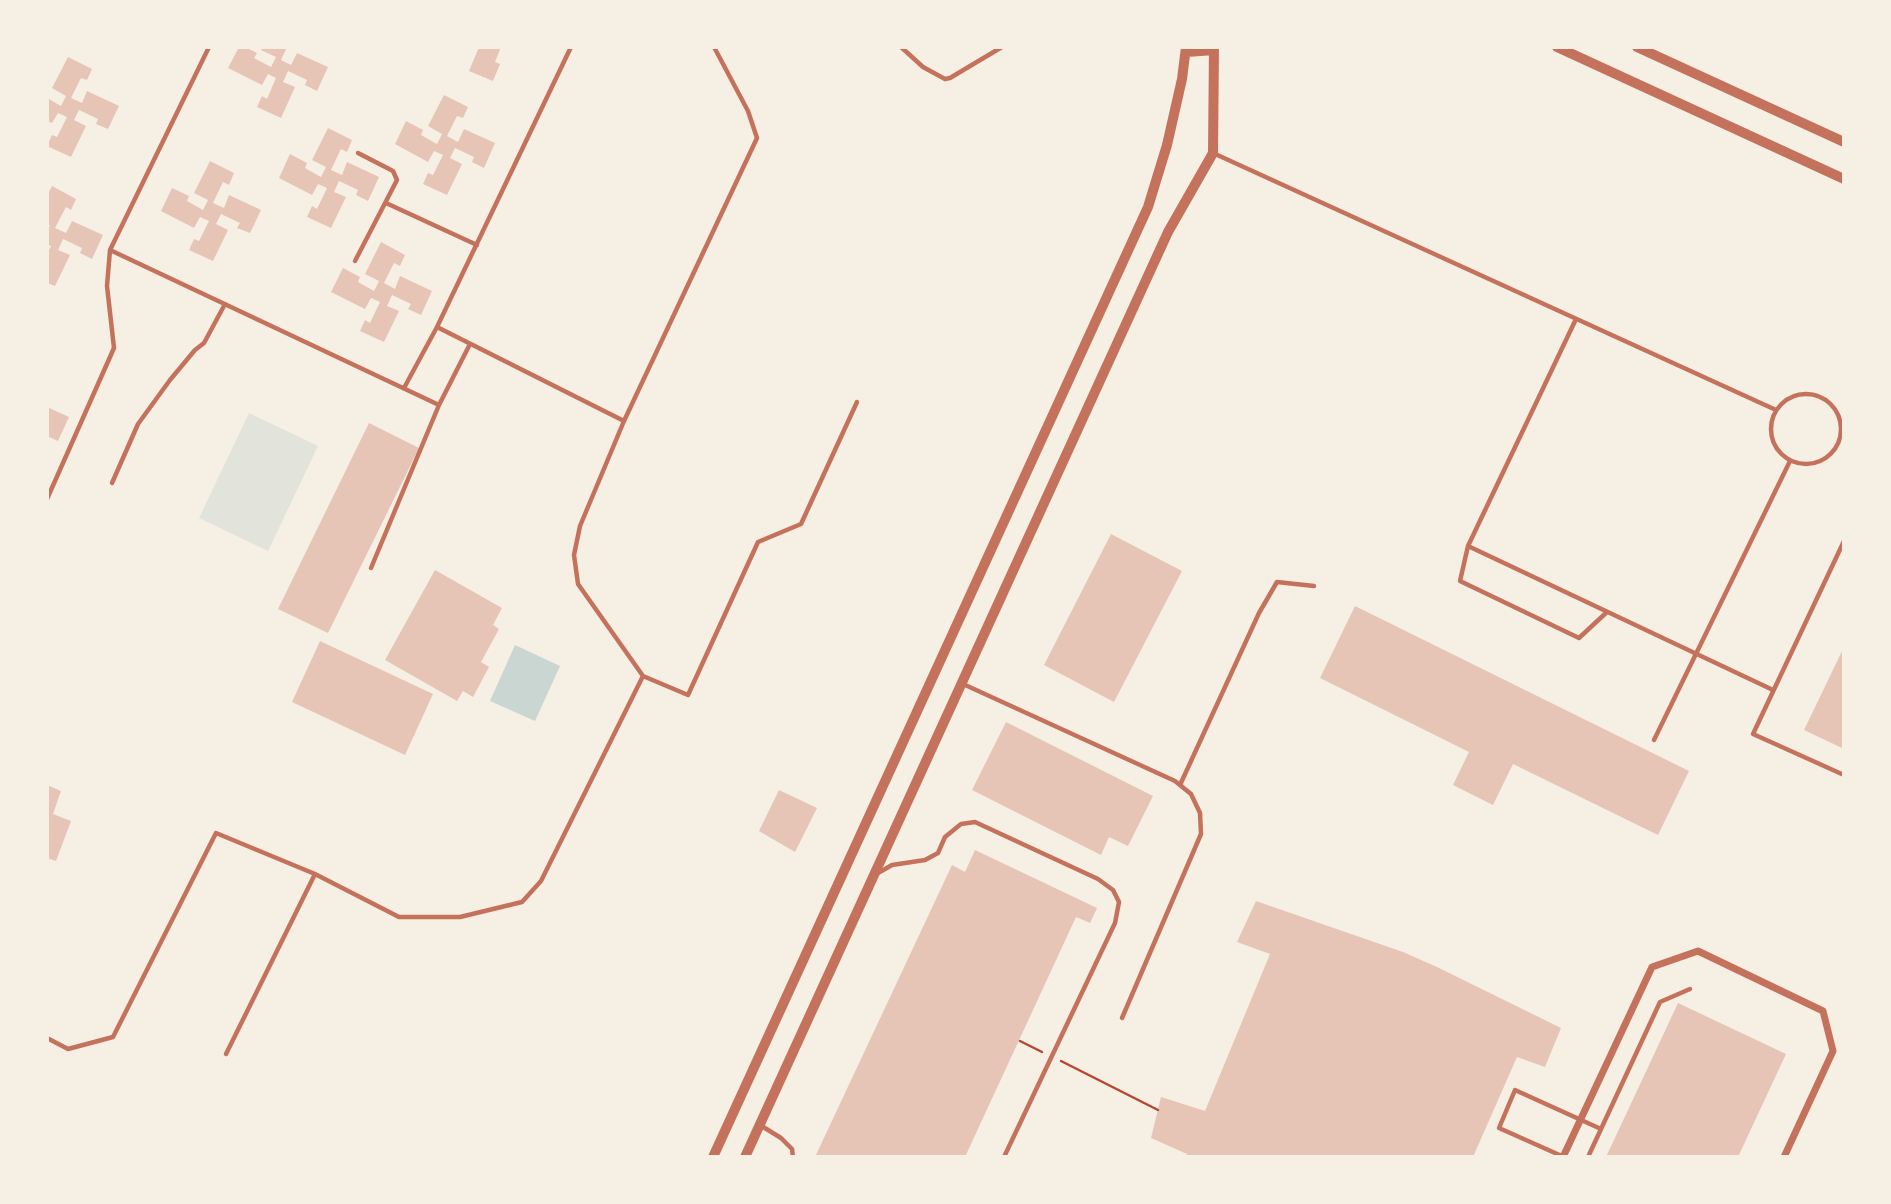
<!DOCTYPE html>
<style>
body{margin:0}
#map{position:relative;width:1891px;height:1204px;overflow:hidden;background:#f6efe4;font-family:Raleway,sans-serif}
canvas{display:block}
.frame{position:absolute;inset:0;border:49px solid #f6efe4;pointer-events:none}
</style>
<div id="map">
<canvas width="1891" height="1204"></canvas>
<div class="frame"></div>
</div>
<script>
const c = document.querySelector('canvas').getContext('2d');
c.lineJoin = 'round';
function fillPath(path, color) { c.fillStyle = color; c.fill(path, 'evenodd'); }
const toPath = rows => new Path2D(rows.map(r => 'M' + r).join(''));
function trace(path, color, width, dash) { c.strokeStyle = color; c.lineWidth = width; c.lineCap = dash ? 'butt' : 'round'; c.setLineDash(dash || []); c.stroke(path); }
const green = toPath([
 [249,413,318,446,268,551,199,518]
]);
const water = toPath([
 [515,645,560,666,535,721,490,701]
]);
const building = toPath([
 [239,47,245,47,257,53,254,58,271,67,276,57,261,50,263,47,287,47,281,60,291,65,297,53,328,67,317,91,305,85,307,80,288,71,283,82,295,87,281,118,257,107,262,96,267,99,276,78,268,74,262,85,228,68],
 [479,47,501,47,495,62,500,64,493,81,469,71],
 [68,57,92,69,87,80,81,78,71,98,82,103,87,91,119,106,108,129,96,124,98,119,79,110,74,120,86,126,71,157,47,146,52,135,57,137,67,117,58,113,52,123,47,121,47,98,61,106,66,96,52,88],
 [444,95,468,107,463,118,457,116,447,136,458,142,464,129,495,143,484,168,472,162,474,157,455,148,450,158,462,164,447,195,423,184,428,173,433,175,443,155,434,151,428,162,395,144,406,121,423,130,421,135,437,144,442,134,428,126],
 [328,128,352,140,347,152,341,149,331,170,342,175,347,162,379,177,368,201,356,195,358,190,339,181,334,192,346,197,331,228,307,217,312,206,317,209,327,188,318,184,312,195,279,178,290,154,307,163,305,168,321,177,326,167,312,160],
 [210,161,234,173,229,185,223,182,213,203,224,208,229,195,261,210,250,233,237,228,240,223,221,214,216,224,228,230,213,261,189,250,194,239,199,241,209,221,200,217,194,228,161,211,172,188,189,196,187,201,203,210,208,200,194,193],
 [52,186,76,199,71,210,66,207,55,228,66,233,72,221,103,235,92,259,80,253,82,248,63,239,58,250,70,255,55,286,47,283,47,254,51,246,47,244,47,232,50,225,47,224,47,196],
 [381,242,405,255,400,266,394,263,384,283,395,289,400,276,432,291,421,315,408,309,411,304,392,295,387,306,399,311,384,342,360,331,365,320,370,323,380,302,371,298,365,309,331,292,343,268,360,277,358,282,374,291,379,281,365,274],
 [47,407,69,417,58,441,47,436],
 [369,423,419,448,328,633,278,609],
 [1111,534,1182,571,1114,702,1044,665],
 [435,570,502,608,493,625,499,629,481,662,489,667,473,697,463,691,457,701,385,660],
 [1355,606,1689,771,1658,835,1513,764,1493,805,1453,785,1469,752,1320,678],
 [320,641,433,694,405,755,292,702],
 [1844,647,1844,749,1804,730],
 [1006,722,1153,796,1128,846,1109,837,1101,855,972,790],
 [47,785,61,791,53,814,71,821,56,861,47,858],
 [779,790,817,808,795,852,759,831],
 [975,850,1097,908,1090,923,1076,917,965,1157,815,1157,952,865,965,872],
 [1256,901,1403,952,1437,967,1561,1028,1545,1067,1517,1057,1473,1157,1186,1157,1187,1154,1151,1138,1161,1097,1205,1111,1270,954,1237,942],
 [1678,1003,1786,1054,1738,1157,1606,1157]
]);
const path = toPath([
 [1020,1041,1042,1052],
 [1061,1061,1158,1110]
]);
const service = toPath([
 [901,47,923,67,945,79,950,78,1002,47],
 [1213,153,1776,410],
 [386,203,477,245],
 [110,250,439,405],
 [355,261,397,180,393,171,358,153],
 [1576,319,1468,546,1773,690],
 [437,327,624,421],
 [404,388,437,327,571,47],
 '1771 429a35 35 0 1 1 70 0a35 35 0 1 1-70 0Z',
 [112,483,138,424,170,380,195,350,204,343,225,304],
 [47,499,114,348,107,286,110,250,209,47],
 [1844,541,1753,734,1844,775],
 [1468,546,1460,581,1579,638,1607,612],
 [371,568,439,405,470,344],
 [643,676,688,695,758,542,801,524,857,402],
 [963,684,1175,781,1191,794,1200,813,1201,834,1122,1018],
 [1654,740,1790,461],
 [1180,785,1259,613,1277,582,1314,586],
 [878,873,892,865,925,860,938,853,945,837,961,824,975,822,1098,879,1113,890,1119,902,1115,923,1004,1157],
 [47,1038,68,1049,113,1037,216,833,315,874,399,917,460,917,522,902,541,881,643,676,578,584,574,555,580,526,624,421,757,138,748,111,714,47],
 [226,1054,315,874],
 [760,1125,781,1138,792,1149,793,1157],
 [1564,1157,1499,1128,1515,1090,1601,1129],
 [1588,1157,1660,1002,1690,989]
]);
const minor = toPath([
 [1563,1157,1652,967,1698,951,1823,1011,1833,1051,1784,1157]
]);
const tertiary = toPath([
 [1557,47,1844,179],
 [1637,47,1844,142],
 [1187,52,1214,50],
 [713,1157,1148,207,1167,145,1182,79,1186,47],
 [745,1157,1168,232,1213,153,1214,47]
]);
fillPath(green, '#e2e4dc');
fillPath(water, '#c9d6d2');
fillPath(building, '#e6c5b7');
trace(path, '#b5482f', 2.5);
trace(service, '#c5725c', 4.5);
trace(minor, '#c5725c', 7);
trace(tertiary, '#c5725c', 10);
</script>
